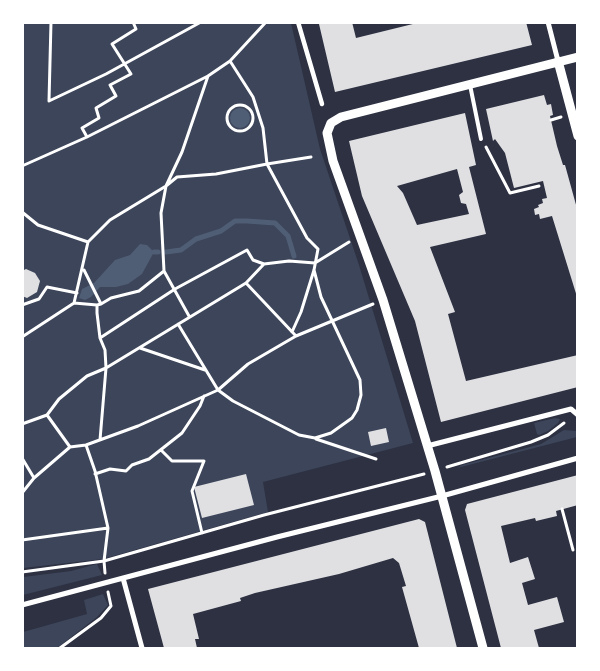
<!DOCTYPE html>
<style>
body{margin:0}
#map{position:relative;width:600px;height:671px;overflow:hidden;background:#2d3142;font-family:"PT Sans",sans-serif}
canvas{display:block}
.frame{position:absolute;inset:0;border:24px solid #fff;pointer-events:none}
</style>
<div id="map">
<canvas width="600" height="671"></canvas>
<div class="frame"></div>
</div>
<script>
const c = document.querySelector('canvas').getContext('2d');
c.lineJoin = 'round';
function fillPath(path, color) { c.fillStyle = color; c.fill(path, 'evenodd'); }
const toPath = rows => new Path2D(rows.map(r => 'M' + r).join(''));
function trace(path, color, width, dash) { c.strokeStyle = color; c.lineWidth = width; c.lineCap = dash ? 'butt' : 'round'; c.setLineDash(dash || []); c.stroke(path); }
const green = toPath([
 [23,23,291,23,320,149,359,265,413,443,263,482,268,512,103,559,23,568],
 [555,418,560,419,558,423,548,431,539,435,537,434,534,423],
 [564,430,577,431,577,437,457,468,462,465,541,444],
 [97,564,102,575,23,595,23,577,71,571],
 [103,594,108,605,97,617,57,648,23,648,23,632,87,614,84,600]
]);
const water = toPath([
 '230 118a10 10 0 1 1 20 0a10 10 0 1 1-20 0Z',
 [140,244,147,245,154,252,142,274,128,284,116,287,100,287,91,297,85,300,79,298,82,289,94,283,115,260,130,255]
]);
const stream = toPath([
 [154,252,158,252],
 [166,252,181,250,196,239,221,231,235,221,247,221,275,223,288,236,294,256]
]);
const building = toPath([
 [326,22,352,22,356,38,421,22,526,22,532,45,335,92,319,24],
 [544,95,547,105,551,104,553,115,550,116,557,146,563,165,565,165,578,212,578,300,552,216,540,219,539,214,535,215,534,209,539,207,538,205,543,203,542,199,547,198,543,181,514,188,505,153,495,139,493,141,486,109],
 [465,113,476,165,469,167,486,234,430,247,455,312,448,314,466,381,578,355,578,387,441,422,415,321,362,196,349,141],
 [457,169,463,192,459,195,461,203,466,204,469,214,417,225,403,193,397,186],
 [26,269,35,273,40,281,37,292,27,298,22,296,22,271],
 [386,428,389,442,371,446,368,432],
 [246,474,254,505,202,518,194,487],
 [578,475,578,505,556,511,557,516,536,521,535,518,501,526,510,563,528,557,535,579,522,583,528,605,557,597,564,622,534,630,539,648,501,648,465,510,467,504],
 [419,519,425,522,457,648,419,648,402,587,406,586,399,563,393,558,339,574,255,593,240,598,241,601,193,614,199,639,195,639,197,648,164,648,148,589]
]);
const path = toPath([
 [51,22,49,101,106,74,201,22],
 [230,61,253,97,263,128,267,164,311,157],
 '227 118a13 13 0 1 1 26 0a13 13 0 1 1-26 0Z',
 [551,120,561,117],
 [87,137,82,128,99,118,96,108,116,96,110,85,131,74,112,44,136,29,133,22],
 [486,147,510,193,539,186],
 [22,166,87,137,208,76,230,61,266,22],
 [22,212,38,225,88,242],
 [84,270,101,304,111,298,139,291,164,271,161,213,166,186,182,152,208,76],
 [164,271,189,316],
 [246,283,296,336],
 [74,303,97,305],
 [22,305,39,299,47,287,77,293],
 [178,324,218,390,233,401,299,435,315,438,331,433,352,418,357,410,361,395,360,380,321,297,314,270],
 [22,337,74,303,88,242,110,220,166,186,177,177,216,174,267,164,307,238,318,249,314,270,301,312,292,332],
 [100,338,175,289,247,250,253,260,264,264],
 [140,348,205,370],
 [47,415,70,447],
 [22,424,47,415,59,399,87,376,106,368,246,283,264,264,289,261,315,263,349,242],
 [316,439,376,459],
 [100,440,106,368,105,350,100,338,97,313,97,305,101,304],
 [86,445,95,471,108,528,104,561,105,573],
 [161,450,172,461,204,461,192,491,202,533],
 [22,458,34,478],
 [447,467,531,442,548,435,564,423],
 [95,474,110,469,126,471,132,465,149,459,182,433,200,406,204,396],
 [22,493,34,478,70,447,86,445,138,426,218,390,248,364,296,336,373,304],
 [562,509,573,550],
 [22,540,108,528],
 [22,572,104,561,264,515,424,474],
 [60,648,101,618,111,606,108,592]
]);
const service = toPath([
 [470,85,481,139]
]);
const pedestrian = toPath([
 [298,22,322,104]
]);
const minor = toPath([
 [548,22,558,61],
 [427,446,571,409,578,415],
 [123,578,142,648],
 [22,605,277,537,442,496,578,458]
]);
const tertiary = toPath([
 [558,61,578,136],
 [483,648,435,471,383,300,333,161,327,133,331,123,341,117,578,57]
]);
fillPath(green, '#3c4559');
fillPath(water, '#4f5d75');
trace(stream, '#4f5d75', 5);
fillPath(building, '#e0e0e3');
trace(path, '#fff', 3);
trace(service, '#fff', 4);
trace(pedestrian, '#fff', 4.5);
trace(minor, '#fff', 5);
trace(tertiary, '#fff', 9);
</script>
